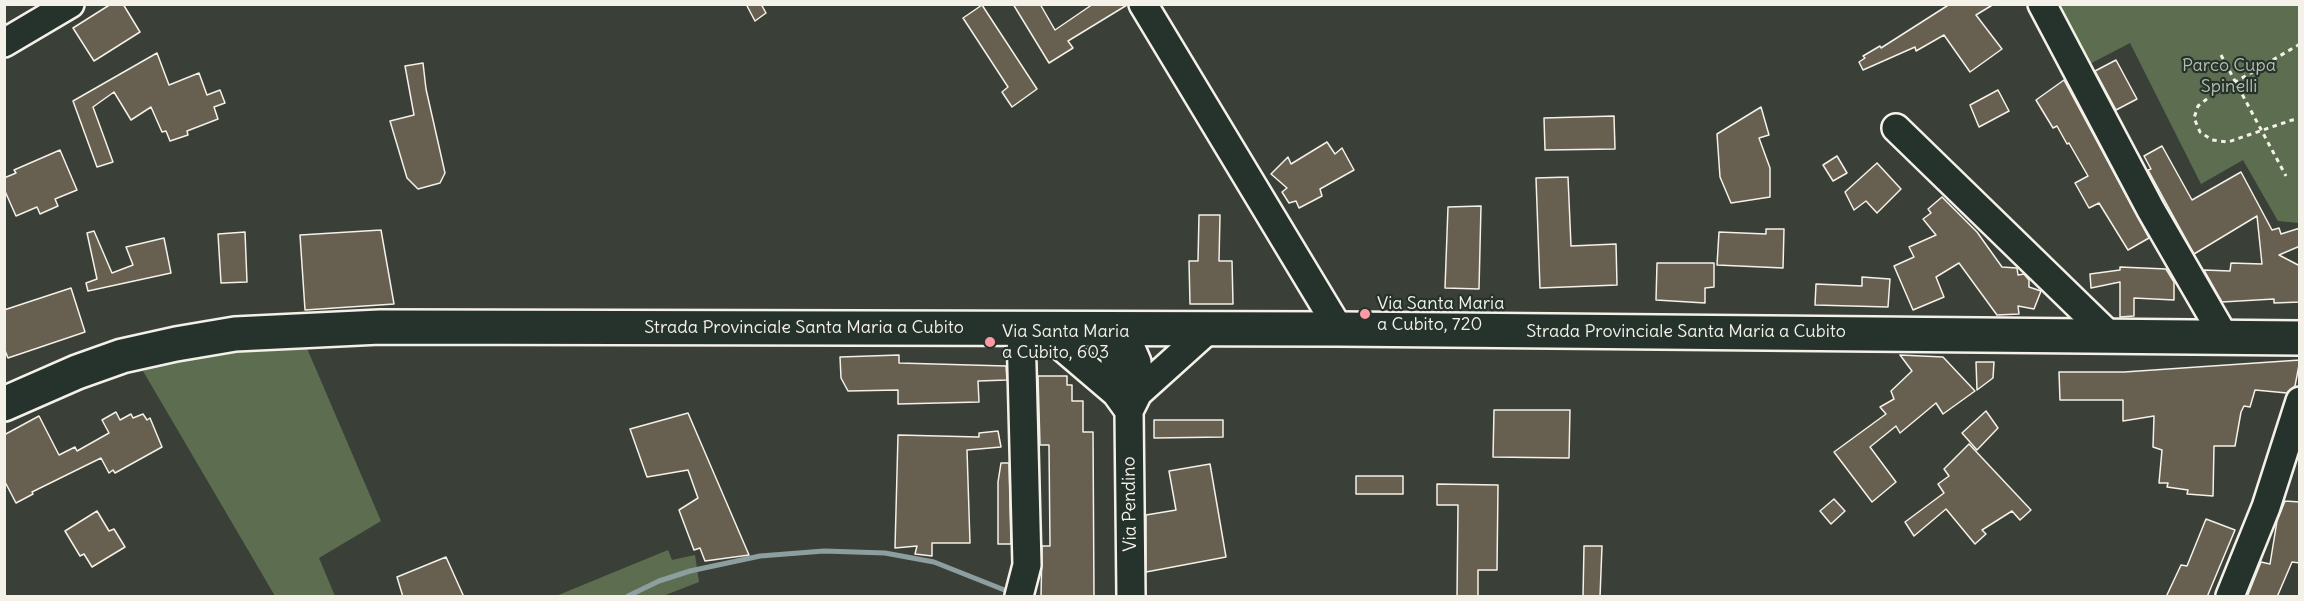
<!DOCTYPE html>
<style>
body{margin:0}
#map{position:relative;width:2304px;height:601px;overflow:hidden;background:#3a4038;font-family:Delius,sans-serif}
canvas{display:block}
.frame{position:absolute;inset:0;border:6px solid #f4f1e8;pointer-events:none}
</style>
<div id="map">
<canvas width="2304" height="601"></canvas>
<div class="frame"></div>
</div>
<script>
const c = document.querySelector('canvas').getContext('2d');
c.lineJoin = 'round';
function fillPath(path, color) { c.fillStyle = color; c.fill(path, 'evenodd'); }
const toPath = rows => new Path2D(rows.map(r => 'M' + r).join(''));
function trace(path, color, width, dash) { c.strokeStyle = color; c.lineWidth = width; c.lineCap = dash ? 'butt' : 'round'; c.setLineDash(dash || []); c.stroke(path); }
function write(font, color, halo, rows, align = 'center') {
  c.font = font + ' Delius,sans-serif'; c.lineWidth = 4.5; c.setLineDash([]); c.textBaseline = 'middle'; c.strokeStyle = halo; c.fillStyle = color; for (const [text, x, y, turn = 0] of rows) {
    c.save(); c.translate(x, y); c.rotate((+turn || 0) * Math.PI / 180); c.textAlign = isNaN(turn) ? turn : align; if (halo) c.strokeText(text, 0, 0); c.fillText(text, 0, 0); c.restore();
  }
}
const green = toPath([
 [2052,5,2299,5,2299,223,2278,221,2243,160,2201,184,2130,43,2082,68],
 [306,346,381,521,319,558,335,596,275,596,143,371,185,357],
 [668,550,672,560,695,555,699,582,663,596,556,596]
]);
const stream = toPath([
 [628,596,659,581,690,571,760,556,824,551,885,553,934,562,1012,593]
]);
const building = toPath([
 [111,4,123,4,140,32,94,61,73,28,111,4],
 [746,4,761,4,766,13,755,21,746,4],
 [1013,4,1040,4,1055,30,1093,4,1127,5,1068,41,1073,48,1049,63,1013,4],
 [1950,4,1994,4,1976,15,2002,49,1970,72,1944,35,1916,51,1915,47,1863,70,1859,62,1865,58,1863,56,1880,46,1881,48,1950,4],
 [982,5,1037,89,1012,107,1002,92,1008,87,963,18,982,5],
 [157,53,169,85,199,73,207,95,220,90,225,103,214,107,218,119,187,131,188,135,170,141,166,131,162,132,151,107,131,120,114,92,93,107,113,162,97,167,73,101,157,53],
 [2116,60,2137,99,2116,110,2095,71,2116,60],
 [423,63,426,89,445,173,440,183,418,189,407,178,390,121,414,115,405,66,423,63],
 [2064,80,2149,238,2128,250,2099,203,2089,208,2075,183,2088,176,2069,143,2067,144,2057,126,2053,128,2036,100,2064,80],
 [1998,90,2009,111,1979,127,1970,105,1998,90],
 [1761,107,1769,135,1759,138,1770,168,1770,197,1731,203,1720,177,1717,134,1761,107],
 [1614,116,1615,149,1545,150,1544,118,1614,116],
 [1327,142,1335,154,1342,148,1354,170,1320,189,1322,196,1299,208,1296,201,1289,203,1282,192,1287,188,1271,174,1288,157,1291,164,1327,142],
 [2162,146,2192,200,2241,172,2272,230,2279,228,2281,234,2300,228,2300,246,2279,255,2300,266,2300,302,2274,303,2274,299,2222,302,2204,270,2230,271,2231,263,2262,264,2257,216,2194,254,2148,170,2151,169,2144,156,2162,146],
 [60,150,77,190,55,199,58,206,40,214,37,207,16,216,4,189,4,178,16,173,14,170,60,150],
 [1837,156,1847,173,1833,181,1823,165,1837,156],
 [1877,163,1901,189,1877,213,1866,201,1854,210,1845,192,1877,163],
 [1568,177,1571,246,1616,244,1617,285,1540,288,1536,178,1568,177],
 [1942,197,1977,232,2002,267,2017,268,2018,275,2024,274,2029,280,2029,287,2041,291,2034,309,2018,306,2019,314,1997,315,1959,263,1936,277,1944,297,1913,310,1894,266,1914,257,1909,247,1936,235,1923,219,1931,213,1928,209,1942,197],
 [1481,206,1479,289,1445,288,1448,207,1481,206],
 [1199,215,1220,215,1219,261,1232,261,1233,304,1190,304,1189,261,1198,261,1199,215],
 [1766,229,1784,229,1783,268,1717,265,1719,232,1766,234,1766,229],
 [381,230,394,304,305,310,300,235,381,230],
 [94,231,112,273,133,265,126,247,164,238,171,273,88,291,86,283,97,279,87,233,94,231],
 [245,232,247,282,221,283,218,234,245,232],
 [1657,263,1714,263,1714,287,1705,288,1705,303,1656,300,1657,263],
 [2120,267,2166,269,2174,282,2174,300,2134,298,2134,316,2120,317,2120,282,2091,288,2090,274,2120,270,2120,267],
 [1862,277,1890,279,1888,307,1815,305,1816,284,1862,286,1862,277],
 [71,288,85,332,8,358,4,348,4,310,71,288],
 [899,355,899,363,1006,366,1007,380,978,381,979,402,898,404,898,390,848,391,841,378,840,357,899,355],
 [1900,355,1943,357,1975,391,1943,414,1936,403,1900,433,1896,426,1870,447,1896,482,1872,502,1834,452,1886,414,1880,407,1894,399,1891,391,1912,371,1900,355],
 [2300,360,2295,386,2287,393,2255,390,2250,407,2244,406,2241,412,2235,446,2214,446,2213,496,2187,494,2188,490,2167,487,2168,483,2159,483,2162,450,2153,447,2154,416,2123,421,2123,400,2060,400,2059,372,2124,372,2300,360],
 [1976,362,1994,362,1993,378,1977,390,1976,362],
 [1038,376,1067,376,1067,385,1072,385,1072,401,1083,401,1083,432,1093,432,1094,597,1041,597,1042,546,1050,546,1049,445,1040,445,1038,376],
 [1494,410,1570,410,1569,458,1493,457,1494,410],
 [1986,411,1998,428,1977,450,1962,433,1986,411],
 [116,412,120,420,131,414,133,418,143,414,147,420,150,418,162,447,115,473,113,470,109,473,101,458,32,492,33,494,16,503,4,480,4,435,39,416,59,455,75,447,77,451,109,433,102,420,116,412],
 [688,413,749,555,705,561,700,548,694,550,679,510,698,498,688,470,647,477,630,429,688,413],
 [1154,420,1223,420,1223,437,1154,438,1154,420],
 [998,431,1001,447,967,450,970,543,932,543,932,556,915,554,917,546,895,548,898,435,979,437,979,433,998,431],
 [1969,444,2031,510,2020,520,2012,511,1982,530,1986,534,1975,544,1946,509,1914,536,1905,522,1944,493,1938,484,1949,476,1944,469,1969,444],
 [1001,463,1009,463,1011,544,998,544,998,482,1001,463],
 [1210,464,1226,557,1146,572,1146,515,1176,510,1169,471,1210,464],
 [1356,476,1403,476,1403,494,1356,494,1356,476],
 [1437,484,1498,485,1497,570,1478,570,1478,597,1457,597,1458,505,1437,505,1437,484],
 [1834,499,1845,511,1831,524,1820,511,1834,499],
 [2285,501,2300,502,2300,563,2292,562,2277,597,2247,597,2261,562,2270,564,2277,521,2285,501],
 [97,511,109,531,114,529,125,547,92,567,84,554,80,556,65,531,97,511],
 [2206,519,2235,530,2207,597,2166,597,2181,565,2187,566,2206,519],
 [1584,546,1602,546,1600,597,1583,597,1584,546],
 [446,557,464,597,403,597,397,577,446,557]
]);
const path = toPath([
 [2300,44,2208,98,2198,106,2194,118,2200,132,2212,140,2228,142,2292,120,2300,120],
 [2221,55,2286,176]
]);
const minor = toPath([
 [1143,4,1339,329],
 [2042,4,2151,210,2225,338],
 [4,43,70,4],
 [1896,128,2110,336],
 [1041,329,1116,393,1129,411],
 [1123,329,1137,362,1138,393],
 [1116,393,1115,360,1123,329],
 [1019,596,1027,565,1021,329],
 [1131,596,1129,411,1138,393,1209,329],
 [2230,596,2266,507,2300,401]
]);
const major = toPath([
 [4,404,77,372,122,356,176,344,235,334,380,327,1339,329,2300,338]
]);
const markers = [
 [1365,314,6,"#ff9aa2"],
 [990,342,6,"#ff9aa2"]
];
const parkNames = [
 ["Parco Cupa",2229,66],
 ["Spinelli",2229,87]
];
const poiNames = [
 ["Via Santa Maria",1377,304],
 ["a Cubito, 720",1377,325],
 ["Via Santa Maria",1002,332],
 ["a Cubito, 603",1002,353]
];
const streetNames = [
 ["Strada Provinciale Santa Maria a Cubito",804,328],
 ["Strada Provinciale Santa Maria a Cubito",1686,332],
 ["Via Pendino",1130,504,-91]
];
fillPath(green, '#5d6e50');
trace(stream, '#8d9e9f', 5);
fillPath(building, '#675f50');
trace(building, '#f4f1e8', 1.5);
trace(minor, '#f4f1e8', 32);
trace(major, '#f4f1e8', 38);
trace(path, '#f4f1e8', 3, [4.5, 4.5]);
trace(minor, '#26332d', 27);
trace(major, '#26332d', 33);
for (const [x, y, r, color] of markers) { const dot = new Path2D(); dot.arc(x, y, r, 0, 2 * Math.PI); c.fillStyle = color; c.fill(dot); trace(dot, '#26332d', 2); }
write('18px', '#b8bdab', '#26332d', parkNames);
write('18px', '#f4f1e8', '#26332d', poiNames, 'left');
write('18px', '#f4f1e8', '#26332d', streetNames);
</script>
